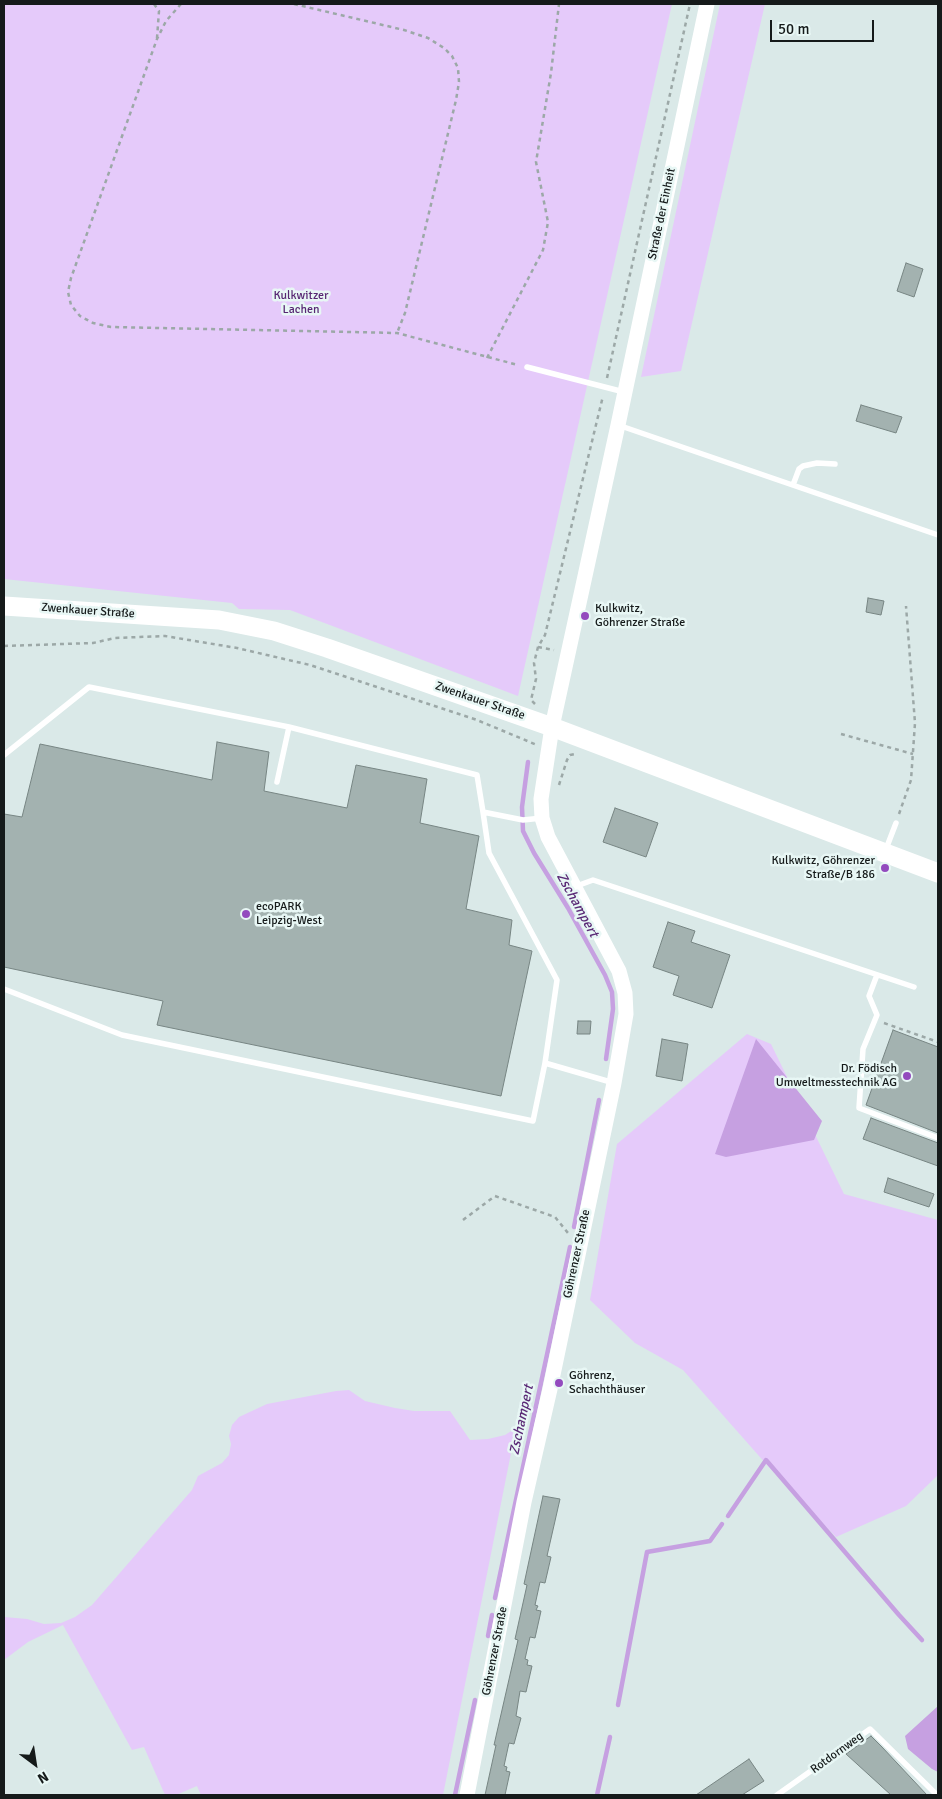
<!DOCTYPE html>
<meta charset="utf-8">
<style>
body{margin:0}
#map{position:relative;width:942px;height:1799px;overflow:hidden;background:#dae9e8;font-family:Signika,sans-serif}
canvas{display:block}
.frame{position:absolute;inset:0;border:5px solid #151a1a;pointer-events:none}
.north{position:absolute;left:10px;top:1739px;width:50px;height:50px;-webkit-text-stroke:4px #e8f7f5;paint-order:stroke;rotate:149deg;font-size:14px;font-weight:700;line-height:20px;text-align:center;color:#151a1a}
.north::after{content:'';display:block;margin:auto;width:18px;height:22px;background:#151a1a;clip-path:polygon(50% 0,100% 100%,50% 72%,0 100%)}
.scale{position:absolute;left:770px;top:20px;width:104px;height:22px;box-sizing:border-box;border:2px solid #151a1a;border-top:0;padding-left:6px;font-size:15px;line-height:18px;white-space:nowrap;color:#151a1a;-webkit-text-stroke:4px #e8f7f5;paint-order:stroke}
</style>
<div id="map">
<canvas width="942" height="1799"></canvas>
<div class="frame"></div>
<div class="north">N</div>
<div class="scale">50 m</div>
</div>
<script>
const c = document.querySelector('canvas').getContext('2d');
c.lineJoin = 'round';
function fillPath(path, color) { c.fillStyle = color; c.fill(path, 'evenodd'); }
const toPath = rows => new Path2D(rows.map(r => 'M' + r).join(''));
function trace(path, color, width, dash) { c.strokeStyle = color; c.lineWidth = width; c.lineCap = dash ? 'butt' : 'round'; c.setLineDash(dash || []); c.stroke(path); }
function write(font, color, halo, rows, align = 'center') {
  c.font = font + ' Signika,sans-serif'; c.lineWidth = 5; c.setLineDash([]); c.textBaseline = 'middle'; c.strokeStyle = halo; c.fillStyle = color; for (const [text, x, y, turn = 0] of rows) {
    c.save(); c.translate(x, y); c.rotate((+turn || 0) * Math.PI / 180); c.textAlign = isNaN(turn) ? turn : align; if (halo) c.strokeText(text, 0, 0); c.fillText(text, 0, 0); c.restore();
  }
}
const green = toPath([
 [4,4,672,4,518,696,290,610,239,609,232,603,4,579],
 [720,4,765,4,681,371,641,377],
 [747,1034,771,1044,844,1194,938,1220,938,1475,906,1506,836,1537,767,1465,683,1370,635,1343,590,1300,617,1144],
 [349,1390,365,1401,395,1408,414,1411,450,1411,470,1440,488,1439,505,1435,516,1428,443,1795,201,1795,197,1786,176,1795,165,1795,144,1747,132,1750,63,1625,28,1642,4,1660,4,1617,27,1619,44,1624,61,1623,75,1617,92,1605,192,1490,198,1476,222,1463,229,1455,231,1444,229,1436,232,1425,239,1417,267,1404,336,1391]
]);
const water = toPath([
 [756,1039,822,1121,814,1140,726,1157,715,1154],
 [938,1706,938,1772,932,1769,908,1749,905,1736]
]);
const stream = toPath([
 [528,762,522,807,523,831,534,853,568,908,605,975,612,992,613,1009,606,1059],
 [574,1227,599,1100],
 [728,1516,766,1460,899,1615,922,1640],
 [495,1598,570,1247],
 [488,1636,492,1615],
 [618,1705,647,1552,710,1541,722,1524],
 [455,1795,475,1700],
 [597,1795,610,1737]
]);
const building = toPath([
 [906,263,923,269,914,297,897,291,906,263],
 [861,405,902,417,896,433,856,421,861,405],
 [868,598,884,601,881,615,866,612,868,598],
 [217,742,269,752,264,791,347,808,356,765,427,779,420,823,479,836,466,909,512,920,509,945,532,951,501,1096,157,1025,163,1001,4,967,4,814,22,817,40,744,212,780,217,742],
 [615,808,658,823,646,857,603,842,615,808],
 [668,922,695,931,691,942,730,955,712,1008,673,995,679,976,653,967,668,922],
 [578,1021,591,1021,590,1034,577,1034,578,1021],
 [893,1030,938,1047,938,1133,866,1105,893,1030],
 [662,1039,688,1044,682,1081,656,1076,662,1039],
 [871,1118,938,1143,938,1166,863,1139,871,1118],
 [888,1178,934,1194,929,1207,884,1192,888,1178],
 [543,1496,560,1499,547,1556,551,1557,545,1583,540,1582,535,1605,538,1606,536,1610,541,1611,535,1638,530,1637,525,1659,528,1660,527,1665,532,1666,526,1692,520,1691,516,1716,521,1718,514,1744,509,1743,504,1766,507,1767,506,1771,510,1772,505,1795,485,1795,496,1745,494,1745,518,1640,515,1639,527,1585,524,1584,543,1496],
 [871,1736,882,1747,927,1795,891,1795,846,1754,871,1736],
 [749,1759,764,1781,742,1795,696,1795,749,1759]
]);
const path = toPath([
 [154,4,159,11,157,38],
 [181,4,166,21,157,39,71,278,68,292,71,305,80,316,93,323,111,327,397,333,518,365],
 [294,4,404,30,428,38,444,48,452,56,458,68,459,82,456,100,405,313,397,333],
 [487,358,543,250,548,222,536,162,551,73,559,4],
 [607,378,690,4],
 [4,646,93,643,115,638,165,636,237,648,310,665,477,720,537,745],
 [538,647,554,650],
 [535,704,531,700,536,679,534,663,538,647,545,635,603,396],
 [841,734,913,754],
 [559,785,567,760,570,755,575,754],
 [899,814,911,780,915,723,906,606],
 [884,1023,938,1042],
 [463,1220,495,1196,555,1217,568,1233]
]);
const service = toPath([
 [527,367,624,392],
 [618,425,938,535],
 [793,485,799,469,803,466,817,463,835,464],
 [4,755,89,687,289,727],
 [277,782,289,727,477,775,483,812,523,820,542,818],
 [483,812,489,853,557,980,545,1063],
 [886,849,896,823],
 [574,887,593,880,914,987],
 [877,975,869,996,877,1015,863,1049,859,1108,938,1138],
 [4,989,122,1035,533,1121,545,1063,614,1083],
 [777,1795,870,1729,937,1795]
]);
const tertiary = toPath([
 [467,1795,524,1502,550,1389,614,1083,626,1014,625,993,619,971,548,837,542,818,541,799,552,727,618,425,707,4]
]);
const primary = toPath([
 [4,606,219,620,274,631,327,648,552,727,938,873]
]);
const markers = [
 [585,616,5,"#934bbe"],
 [885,868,5,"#934bbe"],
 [246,914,5,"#934bbe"],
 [907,1076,5,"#934bbe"],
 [559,1383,5,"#934bbe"]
];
const streetNames = [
 ["Straße der Einheit",662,214,-78],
 ["Zwenkauer Straße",88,611,4],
 ["Zwenkauer Straße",480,701,19],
 ["Göhrenzer Straße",577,1254,-78],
 ["Göhrenzer Straße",495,1651,-79],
 ["Rotdornweg",837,1753,-36]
];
const parkNames = [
 ["Kulkwitzer",301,296],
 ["Lachen",301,310]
];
const poiNames = [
 ["Kulkwitz,",595,609],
 ["Göhrenzer Straße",595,623],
 ["Kulkwitz, Göhrenzer",875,861,"right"],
 ["Straße/B 186",875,875,"right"],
 ["ecoPARK",256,907],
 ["Leipzig-West",256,921],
 ["Dr. Födisch",897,1069,"right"],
 ["Umweltmesstechnik AG",897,1083,"right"],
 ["Göhrenz,",569,1376],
 ["Schachthäuser",569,1390]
];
const waterNames = [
 ["Zschampert",577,905,61],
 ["Zschampert",522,1420,-78]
];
fillPath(green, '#e5cafa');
fillPath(water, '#c6a0e1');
trace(stream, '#c6a0e1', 4.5);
fillPath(building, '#a3b2b0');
trace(building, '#778583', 1);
trace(path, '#9ca8a7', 2.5, [4, 4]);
trace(service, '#fff', 5.5);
trace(tertiary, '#fff', 15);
trace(primary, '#fff', 19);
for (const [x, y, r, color] of markers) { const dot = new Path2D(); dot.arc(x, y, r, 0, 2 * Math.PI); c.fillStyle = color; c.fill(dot); trace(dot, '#e8f7f5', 2); }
write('12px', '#151a1a', '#e8f7f5', streetNames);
write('12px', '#572773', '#e8f7f5', parkNames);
write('12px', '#151a1a', '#e8f7f5', poiNames, 'left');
write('italic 14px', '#5a2a76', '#e8f7f5', waterNames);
</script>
